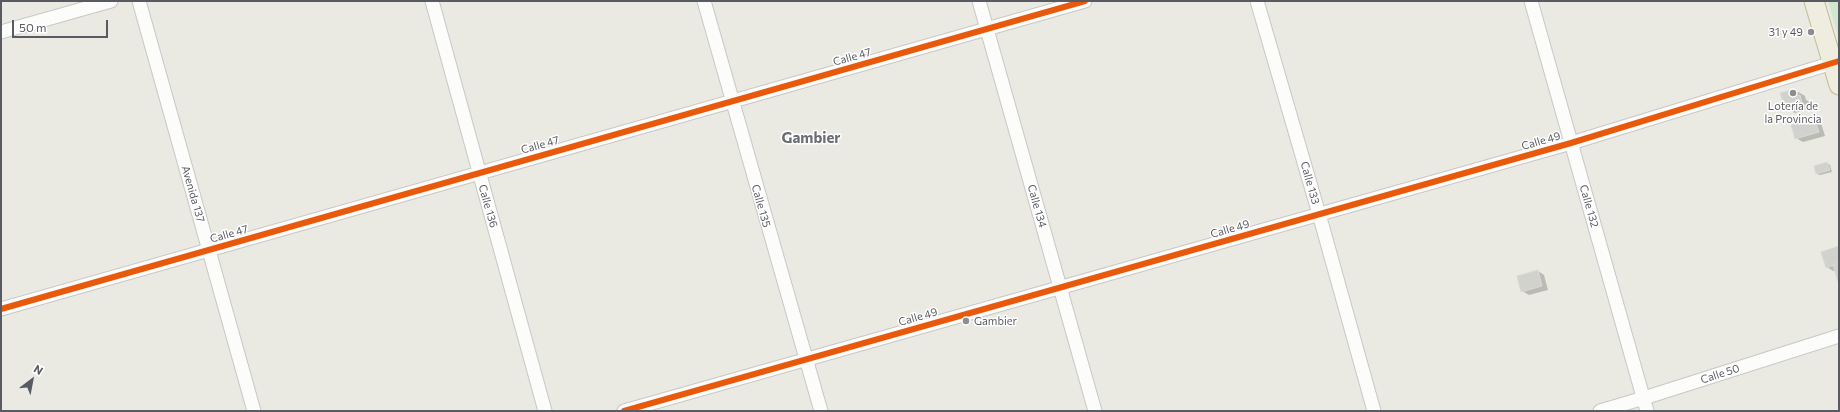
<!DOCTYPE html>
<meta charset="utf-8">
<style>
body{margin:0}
#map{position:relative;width:1840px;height:412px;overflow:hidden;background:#eaeae3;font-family:Commissioner,sans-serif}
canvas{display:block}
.frame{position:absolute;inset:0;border:2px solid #595b62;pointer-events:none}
.north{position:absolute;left:12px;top:360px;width:40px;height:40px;-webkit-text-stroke:3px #fff;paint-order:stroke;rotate:32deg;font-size:11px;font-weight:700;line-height:16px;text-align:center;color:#595b62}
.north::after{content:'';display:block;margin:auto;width:14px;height:18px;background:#595b62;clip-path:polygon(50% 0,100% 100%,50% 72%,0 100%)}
.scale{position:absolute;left:12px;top:20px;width:96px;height:18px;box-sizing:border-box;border:2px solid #595b62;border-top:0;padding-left:5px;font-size:12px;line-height:14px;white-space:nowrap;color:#595b62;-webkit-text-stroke:3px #fff;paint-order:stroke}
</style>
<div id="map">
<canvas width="1840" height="412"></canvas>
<div class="frame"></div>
<div class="north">N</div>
<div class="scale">50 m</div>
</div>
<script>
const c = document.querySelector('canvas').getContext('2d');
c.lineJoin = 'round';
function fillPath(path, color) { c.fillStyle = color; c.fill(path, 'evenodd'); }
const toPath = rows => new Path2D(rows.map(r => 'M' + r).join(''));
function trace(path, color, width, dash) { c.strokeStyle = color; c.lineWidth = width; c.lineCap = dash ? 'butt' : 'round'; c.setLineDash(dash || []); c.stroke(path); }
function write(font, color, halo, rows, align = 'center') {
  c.font = font + ' Commissioner,sans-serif'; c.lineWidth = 3; c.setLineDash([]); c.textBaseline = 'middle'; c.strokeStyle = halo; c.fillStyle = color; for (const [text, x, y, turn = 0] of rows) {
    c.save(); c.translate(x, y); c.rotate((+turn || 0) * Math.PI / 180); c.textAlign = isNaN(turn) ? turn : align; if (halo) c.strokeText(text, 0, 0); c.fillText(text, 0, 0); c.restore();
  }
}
const green = toPath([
 [1828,1,1839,1,1839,40]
]);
const shadow = toPath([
 [1795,90,1805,96,1806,100,1810,102,1811,108,1795,113,1785,107],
 [1814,119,1821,123,1825,136,1803,142,1796,138],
 [1827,163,1830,165,1832,172,1820,175,1817,174,1815,167],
 [1839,247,1839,281,1835,270,1833,271,1827,267],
 [1538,271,1544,275,1548,290,1529,295,1522,291]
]);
const building = toPath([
 [1795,89,1797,96,1800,95,1802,103,1785,108,1780,93,1795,89],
 [1814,118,1819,132,1795,139,1791,125,1814,118],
 [1827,162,1830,170,1816,174,1814,166,1827,162],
 [1839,246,1839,263,1826,268,1821,252,1839,246],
 [1839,263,1839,282,1838,282,1833,265,1839,263],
 [1538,270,1542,286,1521,292,1517,276,1538,270]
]);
const minor = toPath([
 [139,1,254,411],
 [432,1,545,411],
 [704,1,821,411],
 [979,1,1095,411],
 [1257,1,1319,214,1374,411],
 [1531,1,1647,411],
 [1,32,111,1],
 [1,309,1085,1],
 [624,411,1571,143,1839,61],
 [1600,411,1644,398,1839,336]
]);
const highway = toPath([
 [1814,1,1839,85]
]);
const cycleway = toPath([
 [1,309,1085,1],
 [624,411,1571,143,1839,61]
]);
const markers = [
 [1811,32,4,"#8c8d8f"],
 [1793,93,4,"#8c8d8f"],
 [966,321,4,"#8c8d8f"]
];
const poiNames = [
 ["31 y 49",1803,32],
 ["Lotería de",1793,106,"center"],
 ["la Provincia",1793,119,"center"],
 ["Gambier",974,321,"left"]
];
const streetNames = [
 ["Calle 47",852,57,-16],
 ["Calle 49",1541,141,-16],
 ["Calle 47",540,145,-16],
 ["Calle 133",1310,183,74],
 ["Avenida 137",193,194,74],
 ["Calle 136",488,206,74],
 ["Calle 135",761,206,74],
 ["Calle 134",1037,206,74],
 ["Calle 132",1589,206,74],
 ["Calle 49",1230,229,-16],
 ["Calle 47",229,234,-16],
 ["Calle 49",918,317,-16],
 ["Calle 50",1720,374,-18]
];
const districtNames = [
 ["Gambier",811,138]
];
fillPath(green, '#d0e8d2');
fillPath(shadow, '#0003');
fillPath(building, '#d1d1cd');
trace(building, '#dad9d2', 1);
trace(minor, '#c7c7c6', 15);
trace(highway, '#c1bd90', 21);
trace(minor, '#fcfcfb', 13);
trace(highway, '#eeeddf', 19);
trace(cycleway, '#e8590c', 6);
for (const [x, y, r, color] of markers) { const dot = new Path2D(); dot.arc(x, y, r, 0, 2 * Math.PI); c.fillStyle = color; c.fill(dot); trace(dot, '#fff', 1.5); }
write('11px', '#595b62', '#fff', poiNames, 'right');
write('11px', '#595b62', '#fff', streetNames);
write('bold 15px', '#6a6d74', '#fff', districtNames);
</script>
